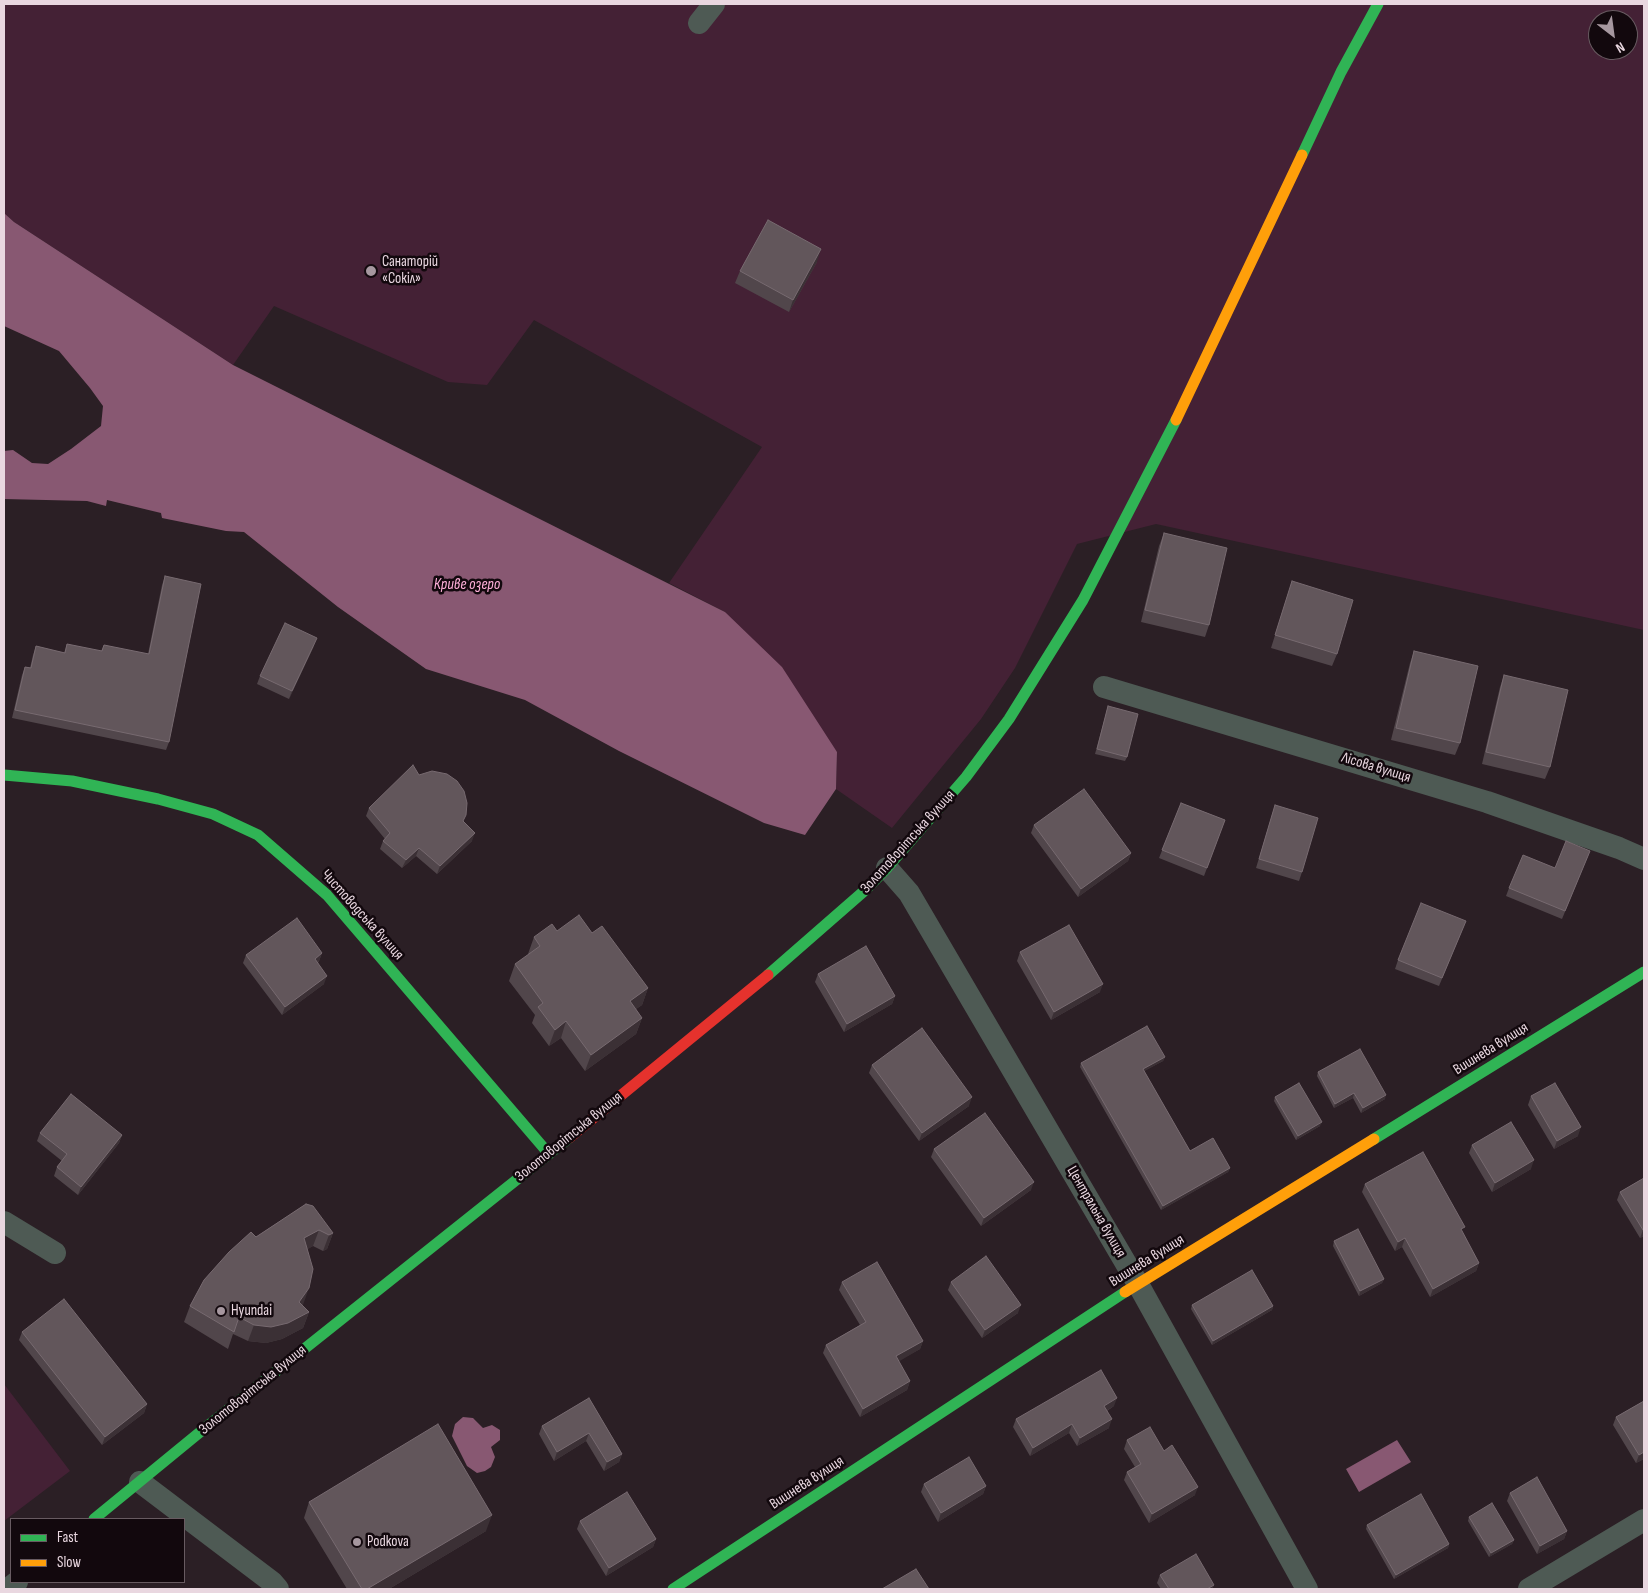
<!DOCTYPE html>
<meta charset="utf-8">
<style>
body{margin:0}
#map{position:relative;width:1648px;height:1593px;overflow:hidden;background:#2b1f25;font-family:"Sofia Sans Condensed",sans-serif}
canvas{display:block}
.frame{position:absolute;inset:0;border:5px solid #e9d7e0;pointer-events:none}
.legend{position:absolute;left:10px;top:1518px;width:175px;height:65px;box-sizing:border-box;background:#12080d;border:1px solid #685b61;margin:0;padding:6px 9px;list-style:none;font-size:15px;color:#e9d7e0}
.legend li{display:flex;align-items:center;gap:10px;height:25px}
.legend b{width:25px;border:1px solid #685b61}
.north{position:absolute;left:1588px;top:10px;width:50px;height:50px;box-sizing:border-box;background:#12080d;border:1px solid #685b61;border-radius:50%;rotate:150deg;font-size:14px;font-weight:700;line-height:20px;text-align:center;color:#e9d7e0}
.north::after{content:'';display:block;margin:auto;width:18px;height:22px;background:#a6979f;clip-path:polygon(50% 0,100% 100%,50% 72%,0 100%)}
</style>
<div id="map">
<canvas width="1648" height="1593"></canvas>
<div class="frame"></div>
<ul class="legend">
<li><b style="height:6px;background:#30b455"></b>Fast</li>
<li><b style="height:6px;background:#ff9f0a"></b>Slow</li>
</ul>
<div class="north">N</div>
</div>
<script>
const c = document.querySelector('canvas').getContext('2d');
c.lineJoin = 'round';
function fillPath(path, color) { c.fillStyle = color; c.fill(path, 'evenodd'); }
const toPath = rows => new Path2D(rows.map(r => 'M' + r).join(''));
function trace(path, color, width, dash) { c.strokeStyle = color; c.lineWidth = width; c.lineCap = dash ? 'butt' : 'round'; c.setLineDash(dash || []); c.stroke(path); }
function write(font, color, halo, rows, align = 'center') {
  c.font = font + ' "Sofia Sans Condensed",sans-serif'; c.lineWidth = 5; c.setLineDash([]); c.textBaseline = 'middle'; c.strokeStyle = halo; c.fillStyle = color; for (const [text, x, y, turn = 0] of rows) {
    c.save(); c.translate(x, y); c.rotate((+turn || 0) * Math.PI / 180); c.textAlign = isNaN(turn) ? turn : align; if (halo) c.strokeText(text, 0, 0); c.fillText(text, 0, 0); c.restore();
  }
}
const green = toPath([
 [4,4,1644,4,1644,630,1156,524,1077,544,1015,668,981,719,892,828,836,789,837,752,725,612,669,583,762,447,534,320,487,385,448,382,274,306,233,365,14,222,4,213],
 [1598,20,1628,20,1628,50,1598,50],
 [4,1384,70,1471,4,1521]
]);
const water = toPath([
 [4,213,14,222,233,365,725,612,782,667,837,752,836,789,805,835,764,823,619,751,525,700,426,669,338,607,244,532,226,531,162,518,161,513,107,500,106,506,87,501,4,499,4,451,13,450,32,463,48,464,71,449,101,426,103,406,90,388,59,351,4,326],
 [463,1417,473,1418,483,1428,492,1425,500,1430,500,1440,491,1447,495,1457,491,1467,485,1471,477,1473,467,1466,452,1436,455,1424],
 [1397,1440,1411,1462,1359,1492,1346,1469]
]);
const street = toPath([
 [699,23,714,4],
 [1104,687,1487,802,1619,848,1644,859],
 [887,868,909,893,1138,1284,1307,1589],
 [4,1222,55,1253],
 [140,1482,272,1582,278,1589],
 [8,1589,17,1582],
 [1529,1589,1644,1520]
]);
const fast = toPath([
 [1302,155,1341,72,1378,4],
 [4,775,72,781,158,799,213,814,258,835,327,895,549,1154],
 [768,975,863,892,887,868,966,777,1009,719,1083,600,1176,420],
 [1374,1139,1644,972],
 [94,1519,205,1428,569,1138],
 [673,1589,1125,1292]
]);
const slow = toPath([
 [1176,420,1302,155],
 [1125,1292,1374,1139]
]);
const jam = toPath([
 [569,1138,768,975]
]);
const wall = toPath([
 [817,262,789,312,735,283,740,271],
 [1164,533,1209,625,1205,637,1141,622,1159,546],
 [165,576,169,742,166,750,12,718,22,675,25,667,30,668,33,655,36,646,64,653,67,644,101,651,104,645,148,654,162,585],
 [1292,581,1337,654,1332,666,1271,648],
 [314,646,289,699,257,684,260,676],
 [1414,651,1460,743,1455,755,1391,740,1410,663],
 [1504,675,1550,767,1545,779,1482,764,1500,687],
 [1108,706,1127,757,1125,761,1095,754],
 [419,775,464,822,472,841,437,874,416,856,402,868,380,849,383,841,385,839,366,816,369,808],
 [1181,803,1225,820,1204,876,1159,858],
 [1275,805,1302,872,1299,881,1256,868],
 [1034,825,1131,853,1128,861,1078,897,1031,833],
 [1590,851,1562,919,1506,896,1509,888,1555,868],
 [1466,921,1439,986,1395,969,1398,960],
 [557,931,592,933,648,988,642,1005,636,1009,642,1018,636,1034,585,1071,561,1038,549,1046,532,1023,535,1015,509,981,515,964,529,955,528,954,534,937],
 [1020,952,1100,992,1051,1020,1017,961],
 [322,953,319,961,318,963,324,984,282,1015,243,963,246,955],
 [818,974,895,996,892,1004,844,1032,815,982],
 [1165,1057,1163,1061,1144,1071,1190,1151,1230,1168,1228,1172,1161,1210,1080,1067,1081,1063],
 [872,1065,969,1106,919,1141,869,1073],
 [1318,1072,1385,1099,1361,1113,1353,1098,1334,1108,1317,1076],
 [1531,1096,1578,1136,1554,1149,1528,1105],
 [1275,1097,1320,1126,1296,1140,1274,1101],
 [40,1133,122,1135,119,1143,78,1195,54,1176,57,1167,62,1161,37,1141],
 [1472,1145,1531,1169,1492,1192,1469,1153],
 [934,1149,1031,1190,981,1226,931,1157],
 [1644,1178,1644,1236,1640,1238,1617,1200,1620,1192],
 [1365,1184,1463,1233,1479,1263,1476,1271,1430,1297,1402,1247,1395,1251,1362,1192],
 [306,1204,333,1233,327,1249,323,1251,313,1246,307,1249,302,1305,309,1312,303,1328,282,1339,266,1343,248,1341,233,1334,228,1349,184,1322,190,1306,256,1237],
 [1334,1241,1384,1279,1382,1283,1359,1296,1333,1246],
 [842,1282,923,1341,920,1349,898,1361,910,1381,907,1390,860,1417,823,1353,826,1345,860,1325,839,1290],
 [951,1282,1018,1313,982,1338,948,1290],
 [1192,1305,1273,1306,1272,1310,1212,1345,1191,1309],
 [22,1332,147,1404,144,1413,102,1445,19,1340],
 [589,1398,622,1454,619,1462,604,1471,586,1441,554,1461,539,1434,542,1426],
 [1644,1401,1644,1459,1636,1463,1613,1425,1616,1417],
 [1114,1406,1107,1411,1109,1428,1077,1446,1069,1433,1030,1456,1013,1427,1016,1419],
 [1127,1440,1164,1451,1195,1495,1149,1523,1124,1480,1127,1472,1135,1467,1124,1449],
 [924,1484,986,1486,983,1494,938,1522,921,1492],
 [1510,1493,1567,1531,1564,1539,1537,1554,1507,1501],
 [309,1502,486,1531,389,1589,347,1589,304,1518],
 [1469,1517,1514,1540,1512,1544,1489,1557,1468,1521],
 [580,1521,656,1539,653,1547,606,1576,577,1529],
 [1367,1525,1449,1544,1448,1548,1394,1579,1366,1529],
 [1160,1575,1214,1585,1212,1589,1161,1589,1157,1583]
]);
const shadedWall = toPath([
 [821,249,817,262,789,312,793,300],
 [317,638,314,646,289,699,292,691],
 [475,833,472,841,437,874,440,866],
 [419,848,416,856,402,868,406,860],
 [1131,853,1128,861,1078,897,1081,889],
 [322,953,319,961,312,967,315,959],
 [327,976,324,984,282,1015,285,1007],
 [1103,984,1100,992,1051,1020,1054,1012],
 [648,988,642,1005,624,1017,630,1001],
 [895,996,892,1004,844,1032,847,1024],
 [642,1018,636,1034,585,1071,591,1055],
 [566,1021,561,1038,549,1046,555,1030],
 [1165,1057,1163,1061,1141,1073,1143,1069],
 [1354,1093,1353,1098,1334,1108,1335,1104],
 [1386,1095,1385,1099,1361,1113,1363,1108],
 [972,1097,969,1106,919,1141,922,1133],
 [1322,1122,1320,1126,1296,1140,1298,1136],
 [1581,1127,1578,1136,1554,1149,1557,1141],
 [122,1135,119,1143,78,1195,81,1187],
 [1534,1160,1531,1169,1492,1192,1495,1183],
 [1230,1168,1228,1172,1161,1210,1163,1206],
 [1034,1182,1031,1190,981,1226,984,1218],
 [1644,1229,1644,1236,1640,1238,1643,1230],
 [319,1230,313,1246,298,1255,304,1238],
 [333,1233,327,1249,323,1251,329,1235],
 [1405,1238,1402,1247,1395,1251,1398,1242],
 [1479,1263,1476,1271,1430,1297,1433,1289],
 [1384,1279,1382,1283,1359,1296,1360,1291],
 [309,1288,303,1305,293,1318,299,1302],
 [1021,1305,1018,1313,982,1338,985,1330],
 [1273,1306,1272,1310,1212,1345,1213,1341],
 [309,1312,303,1328,282,1339,266,1343,248,1341,254,1325],
 [923,1341,920,1349,893,1365,896,1356],
 [910,1381,907,1390,860,1417,863,1409],
 [1117,1398,1114,1406,1101,1414,1104,1406],
 [147,1404,144,1413,102,1445,105,1437],
 [1112,1419,1109,1428,1077,1446,1080,1438],
 [1072,1424,1069,1433,1030,1456,1033,1448],
 [589,1433,586,1441,554,1461,557,1452],
 [1644,1452,1644,1459,1636,1463,1639,1455],
 [622,1454,619,1462,604,1471,607,1462],
 [986,1486,983,1494,938,1522,941,1513],
 [1198,1487,1195,1495,1149,1523,1152,1514],
 [492,1515,486,1531,389,1589,367,1589],
 [1567,1531,1564,1539,1537,1554,1540,1546],
 [656,1539,653,1547,606,1576,609,1568],
 [1514,1540,1512,1544,1489,1557,1491,1553],
 [1449,1544,1448,1548,1394,1579,1396,1575],
 [1214,1585,1212,1589,1207,1589]
]);
const building = toPath([
 [768,220,821,249,793,300,740,271,768,220],
 [1164,533,1227,548,1209,625,1145,610,1164,533],
 [165,576,201,584,169,742,15,710,25,667,31,668,36,646,65,653,67,644,102,651,104,645,149,654,165,576],
 [1292,581,1353,600,1337,654,1275,635,1292,581],
 [285,623,317,638,292,691,260,676,285,623],
 [1414,651,1478,666,1460,743,1396,728,1414,651],
 [1504,675,1568,690,1550,767,1486,752,1504,675],
 [1108,706,1138,714,1127,757,1097,749,1108,706],
 [413,765,419,775,432,771,447,774,457,781,464,791,467,803,466,815,463,821,475,833,440,866,419,848,406,860,383,841,390,833,369,808,413,765],
 [1084,789,1131,853,1081,889,1034,825,1084,789],
 [1181,803,1225,820,1207,868,1162,850,1181,803],
 [1275,805,1318,818,1302,872,1259,859,1275,805],
 [1566,841,1590,851,1565,911,1509,888,1523,855,1555,868,1566,841],
 [1421,903,1466,921,1442,978,1398,960,1421,903],
 [579,915,592,933,602,926,648,988,630,1001,642,1018,591,1055,566,1021,555,1030,538,1007,543,1003,515,964,540,946,534,937,552,924,557,931,579,915],
 [297,918,322,953,315,959,327,976,285,1007,246,955,297,918],
 [1069,925,1103,984,1054,1012,1020,952,1069,925],
 [866,946,895,996,847,1024,818,974,866,946],
 [1147,1026,1165,1057,1143,1069,1190,1151,1213,1138,1230,1168,1163,1206,1081,1063,1147,1026],
 [922,1028,972,1097,922,1133,872,1065,922,1028],
 [1360,1049,1386,1095,1363,1108,1354,1093,1335,1104,1318,1072,1360,1049],
 [1299,1083,1322,1122,1298,1136,1275,1097,1299,1083],
 [1555,1083,1581,1127,1557,1141,1531,1096,1555,1083],
 [71,1094,122,1135,81,1187,57,1167,67,1154,40,1133,71,1094],
 [985,1113,1034,1182,984,1218,934,1149,985,1113],
 [1511,1122,1534,1160,1495,1183,1472,1145,1511,1122],
 [1423,1152,1465,1227,1461,1229,1479,1263,1433,1289,1405,1238,1398,1242,1365,1184,1423,1152],
 [1644,1178,1644,1229,1643,1230,1620,1192,1644,1178],
 [306,1204,313,1206,333,1233,329,1235,319,1230,304,1238,313,1269,309,1288,299,1302,309,1312,288,1323,271,1327,254,1325,239,1317,234,1332,190,1306,204,1280,229,1252,251,1232,256,1237,306,1204],
 [1358,1229,1384,1279,1360,1291,1334,1241,1358,1229],
 [986,1256,1021,1305,985,1330,951,1282,986,1256],
 [877,1262,923,1341,896,1356,910,1381,863,1409,826,1345,866,1322,842,1282,877,1262],
 [1252,1270,1273,1306,1213,1341,1192,1305,1252,1270],
 [64,1299,147,1404,105,1437,22,1332,64,1299],
 [1101,1370,1117,1398,1104,1406,1112,1419,1080,1438,1072,1424,1033,1448,1016,1419,1101,1370],
 [589,1398,622,1454,607,1462,589,1433,557,1452,542,1426,589,1398],
 [1644,1401,1644,1452,1639,1455,1616,1417,1644,1401],
 [438,1424,492,1515,367,1589,362,1589,309,1502,438,1424],
 [1150,1427,1164,1451,1172,1445,1198,1487,1152,1514,1127,1472,1141,1464,1127,1440,1150,1427],
 [969,1457,986,1486,941,1513,924,1484,969,1457],
 [1537,1477,1567,1531,1540,1546,1510,1493,1537,1477],
 [627,1492,656,1539,609,1568,580,1521,627,1492],
 [1421,1494,1449,1544,1396,1575,1367,1525,1421,1494],
 [1492,1503,1514,1540,1491,1553,1469,1517,1492,1503],
 [1196,1554,1214,1585,1207,1589,1169,1589,1160,1575,1196,1554],
 [916,1569,929,1589,882,1589,916,1569]
]);
const markers = [
 [371,271,6,"#a6979f"],
 [221,1311,5,"#a6979f"],
 [357,1542,5,"#a6979f"]
];
const poiNames = [
 ["Санаторій",382,262],
 ["«Сокіл»",382,279],
 ["Hyundai",231,1311],
 ["Podkova",367,1542]
];
const streetNames = [
 ["Лісова вулиця",1376,768,17],
 ["Золотоворітська вулиця",908,842,-48],
 ["Чистоводська вулиця",362,915,48],
 ["Вишнева вулиця",1491,1049,-32],
 ["Золотоворітська вулиця",569,1137,-39],
 ["Центральна вулиця",1096,1212,60],
 ["Вишнева вулиця",1147,1261,-32],
 ["Золотоворітська вулиця",253,1390,-39],
 ["Вишнева вулиця",807,1483,-33]
];
const waterNames = [
 ["Криве озеро",467,585]
];
fillPath(green, '#442135');
fillPath(water, '#885872');
trace(street, '#4e5a54', 22);
trace(fast, '#30b455', 11);
trace(slow, '#ff9f0a', 11);
trace(jam, '#e5322d', 11);
fillPath(wall, '#51464b');
fillPath(shadedWall, '#3b3035');
fillPath(building, '#62565b');
trace(building, '#776a70', 1);
for (const [x, y, r, color] of markers) { const dot = new Path2D(); dot.arc(x, y, r, 0, 2 * Math.PI); c.fillStyle = color; c.fill(dot); trace(dot, '#12080d', 2); }
write('15px', '#e9d7e0', '#12080d', poiNames, 'left');
write('15px', '#e9d7e0', '#12080d', streetNames);
write('italic 16px', '#feafd9', '#12080d', waterNames);
</script>
